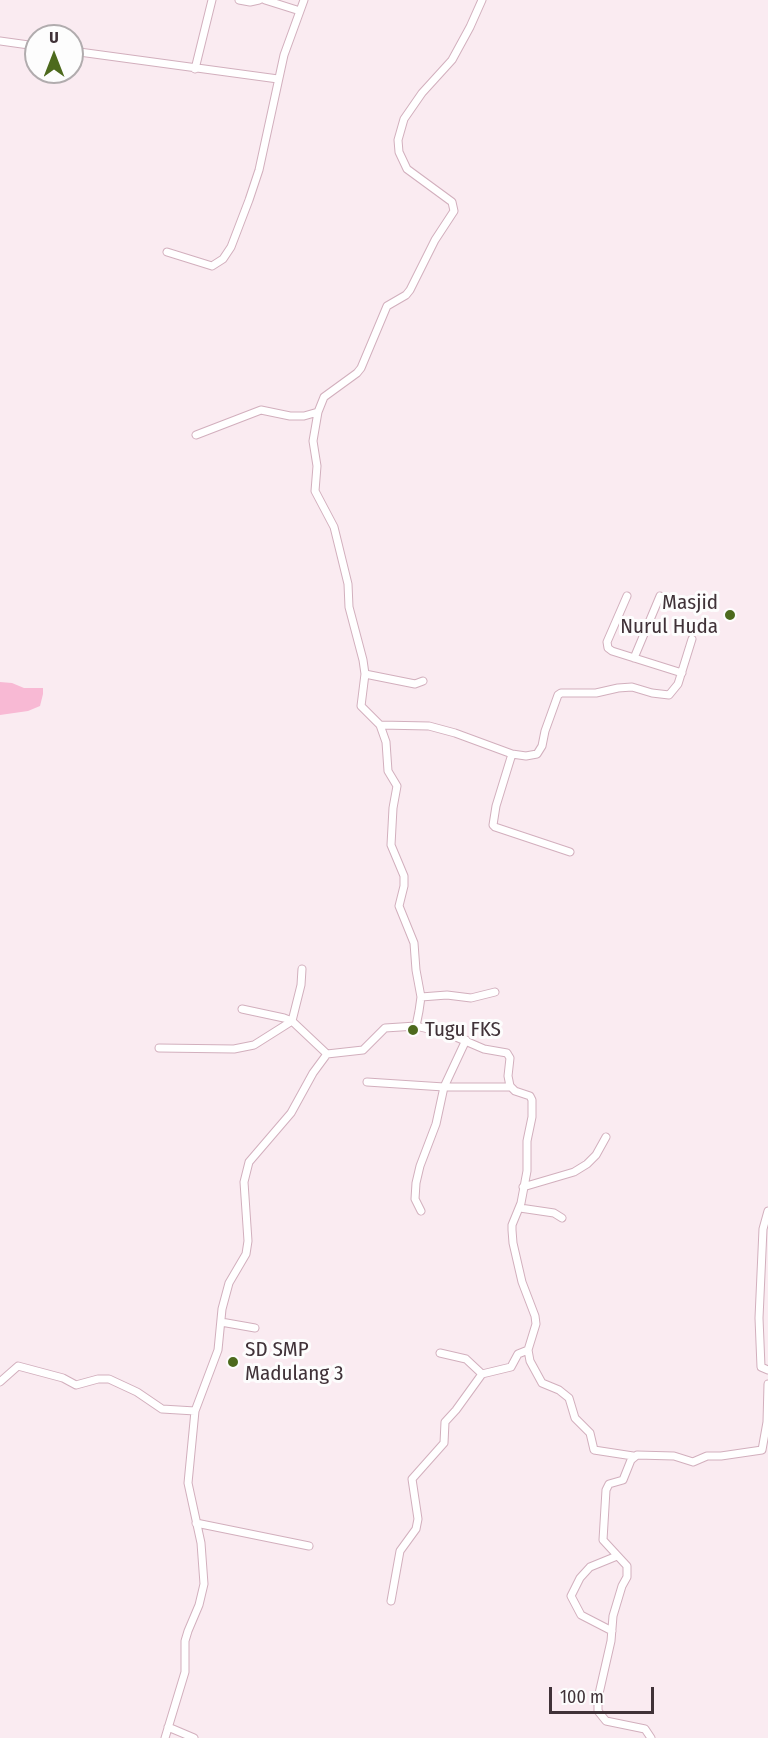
<!DOCTYPE html>
<style>
body{margin:0}
#map{position:relative;width:768px;height:1738px;overflow:hidden;background:#faebf1;font-family:"Fira Sans Condensed",sans-serif}
canvas{display:block}
.north{position:absolute;left:24px;top:24px;width:60px;height:60px;box-sizing:border-box;background:#fdfdfd;border:2px solid #b1acae;border-radius:50%;rotate:0deg;font-size:16px;font-weight:700;line-height:24px;text-align:center;color:#403238}
.north::after{content:'';display:block;margin:auto;width:21px;height:27px;background:#4d6a1d;clip-path:polygon(50% 0,100% 100%,50% 72%,0 100%)}
.scale{position:absolute;left:549px;top:1687px;width:105px;height:27px;box-sizing:border-box;border:3px solid #403238;border-top:0;padding-left:8px;font-size:18px;line-height:21px;white-space:nowrap;color:#403238;-webkit-text-stroke:4px #fdfdfd;paint-order:stroke}
</style>
<div id="map">
<canvas width="768" height="1738"></canvas>
<div class="north">U</div>
<div class="scale">100 m</div>
</div>
<script>
const c = document.querySelector('canvas').getContext('2d');
c.lineJoin = 'round';
function fillPath(path, color) { c.fillStyle = color; c.fill(path, 'evenodd'); }
const toPath = rows => new Path2D(rows.map(r => 'M' + r).join(''));
function trace(path, color, width, dash) { c.strokeStyle = color; c.lineWidth = width; c.lineCap = dash ? 'butt' : 'round'; c.setLineDash(dash || []); c.stroke(path); }
function write(font, color, halo, rows, align = 'center') {
  c.font = font + ' "Fira Sans Condensed",sans-serif'; c.lineWidth = 6; c.setLineDash([]); c.textBaseline = 'middle'; c.strokeStyle = halo; c.fillStyle = color; for (const [text, x, y, turn = 0] of rows) {
    c.save(); c.translate(x, y); c.rotate((+turn || 0) * Math.PI / 180); c.textAlign = isNaN(turn) ? turn : align; if (halo) c.strokeText(text, 0, 0); c.fillText(text, 0, 0); c.restore();
  }
}
const green = toPath([
 [0,682,12,683,24,688,43,688,43,694,40,706,28,711,0,715]
]);
const minor = toPath([
 [239,0,250,2,259,0],
 [265,0,300,11],
 [0,41,36,46],
 [72,51,278,79],
 [195,69,212,0],
 [167,252,212,266,223,259,231,247,249,200,259,170,284,55,304,0],
 [196,435,261,410,290,416,304,416,318,412],
 [627,596,607,642,608,648,612,651,682,673],
 [634,658,660,596],
 [365,674,415,684,423,681],
 [380,725,429,726,455,733,512,754,526,756,537,754,542,746,545,731,558,695,561,693,596,693,618,688,632,687,652,693,669,695,678,684,692,639],
 [512,754,496,806,493,825,495,827,570,852],
 [421,997,447,995,471,998,495,992],
 [242,1009,284,1018,292,1021,327,1054],
 [159,1048,234,1049,254,1045,292,1021,301,985,302,969],
 [367,1082,444,1087,511,1087],
 [523,1187,574,1172,587,1164,596,1155,606,1137],
 [520,1208,554,1213,562,1218],
 [421,1211,415,1199,416,1183,420,1166,436,1124,444,1087,466,1040],
 [768,1211,763,1229,759,1318,761,1367,768,1370],
 [221,1322,255,1328],
 [528,1350,530,1361,542,1383,559,1390,569,1398,575,1418,590,1433,594,1450,633,1456],
 [440,1353,466,1359,482,1374],
 [0,1382,18,1366,63,1378,76,1385,98,1379,109,1379,137,1392,162,1409,195,1411],
 [196,1523,309,1546],
 [391,1601,400,1551,416,1529,418,1519,412,1479,444,1443,445,1422,456,1410,482,1374,511,1367,518,1354,528,1350,536,1324,535,1316,522,1282,513,1243,512,1230,512,1225,521,1203,527,1171,527,1141,532,1117,532,1100,530,1096,515,1091,510,1086,508,1076,510,1058,507,1053,484,1049,449,1034,416,1026],
 [612,1631,581,1615,571,1596,580,1578,590,1567,617,1556],
 [168,1727,194,1738],
 [165,1738,185,1672,185,1641,188,1631,199,1605,204,1584,201,1543,188,1483,195,1411,218,1350,222,1309,229,1283,246,1254,248,1241,244,1182,249,1162,291,1113,313,1073,327,1054,363,1050,385,1028,416,1026,419,1011,421,997,416,970,414,943,399,906,404,886,404,876,391,845,393,808,397,786,388,771,386,742,380,725,361,706,365,674,363,660,349,607,348,584,334,527,315,491,317,466,313,441,318,412,324,397,357,373,361,368,387,306,406,295,410,290,435,240,454,211,452,202,407,169,399,152,398,140,404,119,422,93,452,60,470,27,482,0],
 [651,1738,645,1729,606,1721,598,1711,598,1698,611,1641,613,1616,622,1586,627,1577,627,1566,603,1540,606,1490,609,1484,623,1480,631,1460,637,1455,674,1456,693,1462,707,1456,721,1456,762,1450,767,1422,768,1384]
]);
const markers = [
 [730,615,6,"#4d6a1d"],
 [413,1030,6,"#4d6a1d"],
 [233,1362,6,"#4d6a1d"]
];
const poiNames = [
 ["Masjid",718,603,"right"],
 ["Nurul Huda",718,627,"right"],
 ["Tugu FKS",425,1030],
 ["SD SMP",245,1350],
 ["Madulang 3",245,1374]
];
fillPath(green, '#f8b9d4');
trace(minor, '#d2afbd', 9);
trace(minor, '#fff', 7);
for (const [x, y, r, color] of markers) { const dot = new Path2D(); dot.arc(x, y, r, 0, 2 * Math.PI); c.fillStyle = color; c.fill(dot); trace(dot, '#fdfdfd', 2); }
write('21px', '#403238', '#fdfdfd', poiNames, 'left');
</script>
